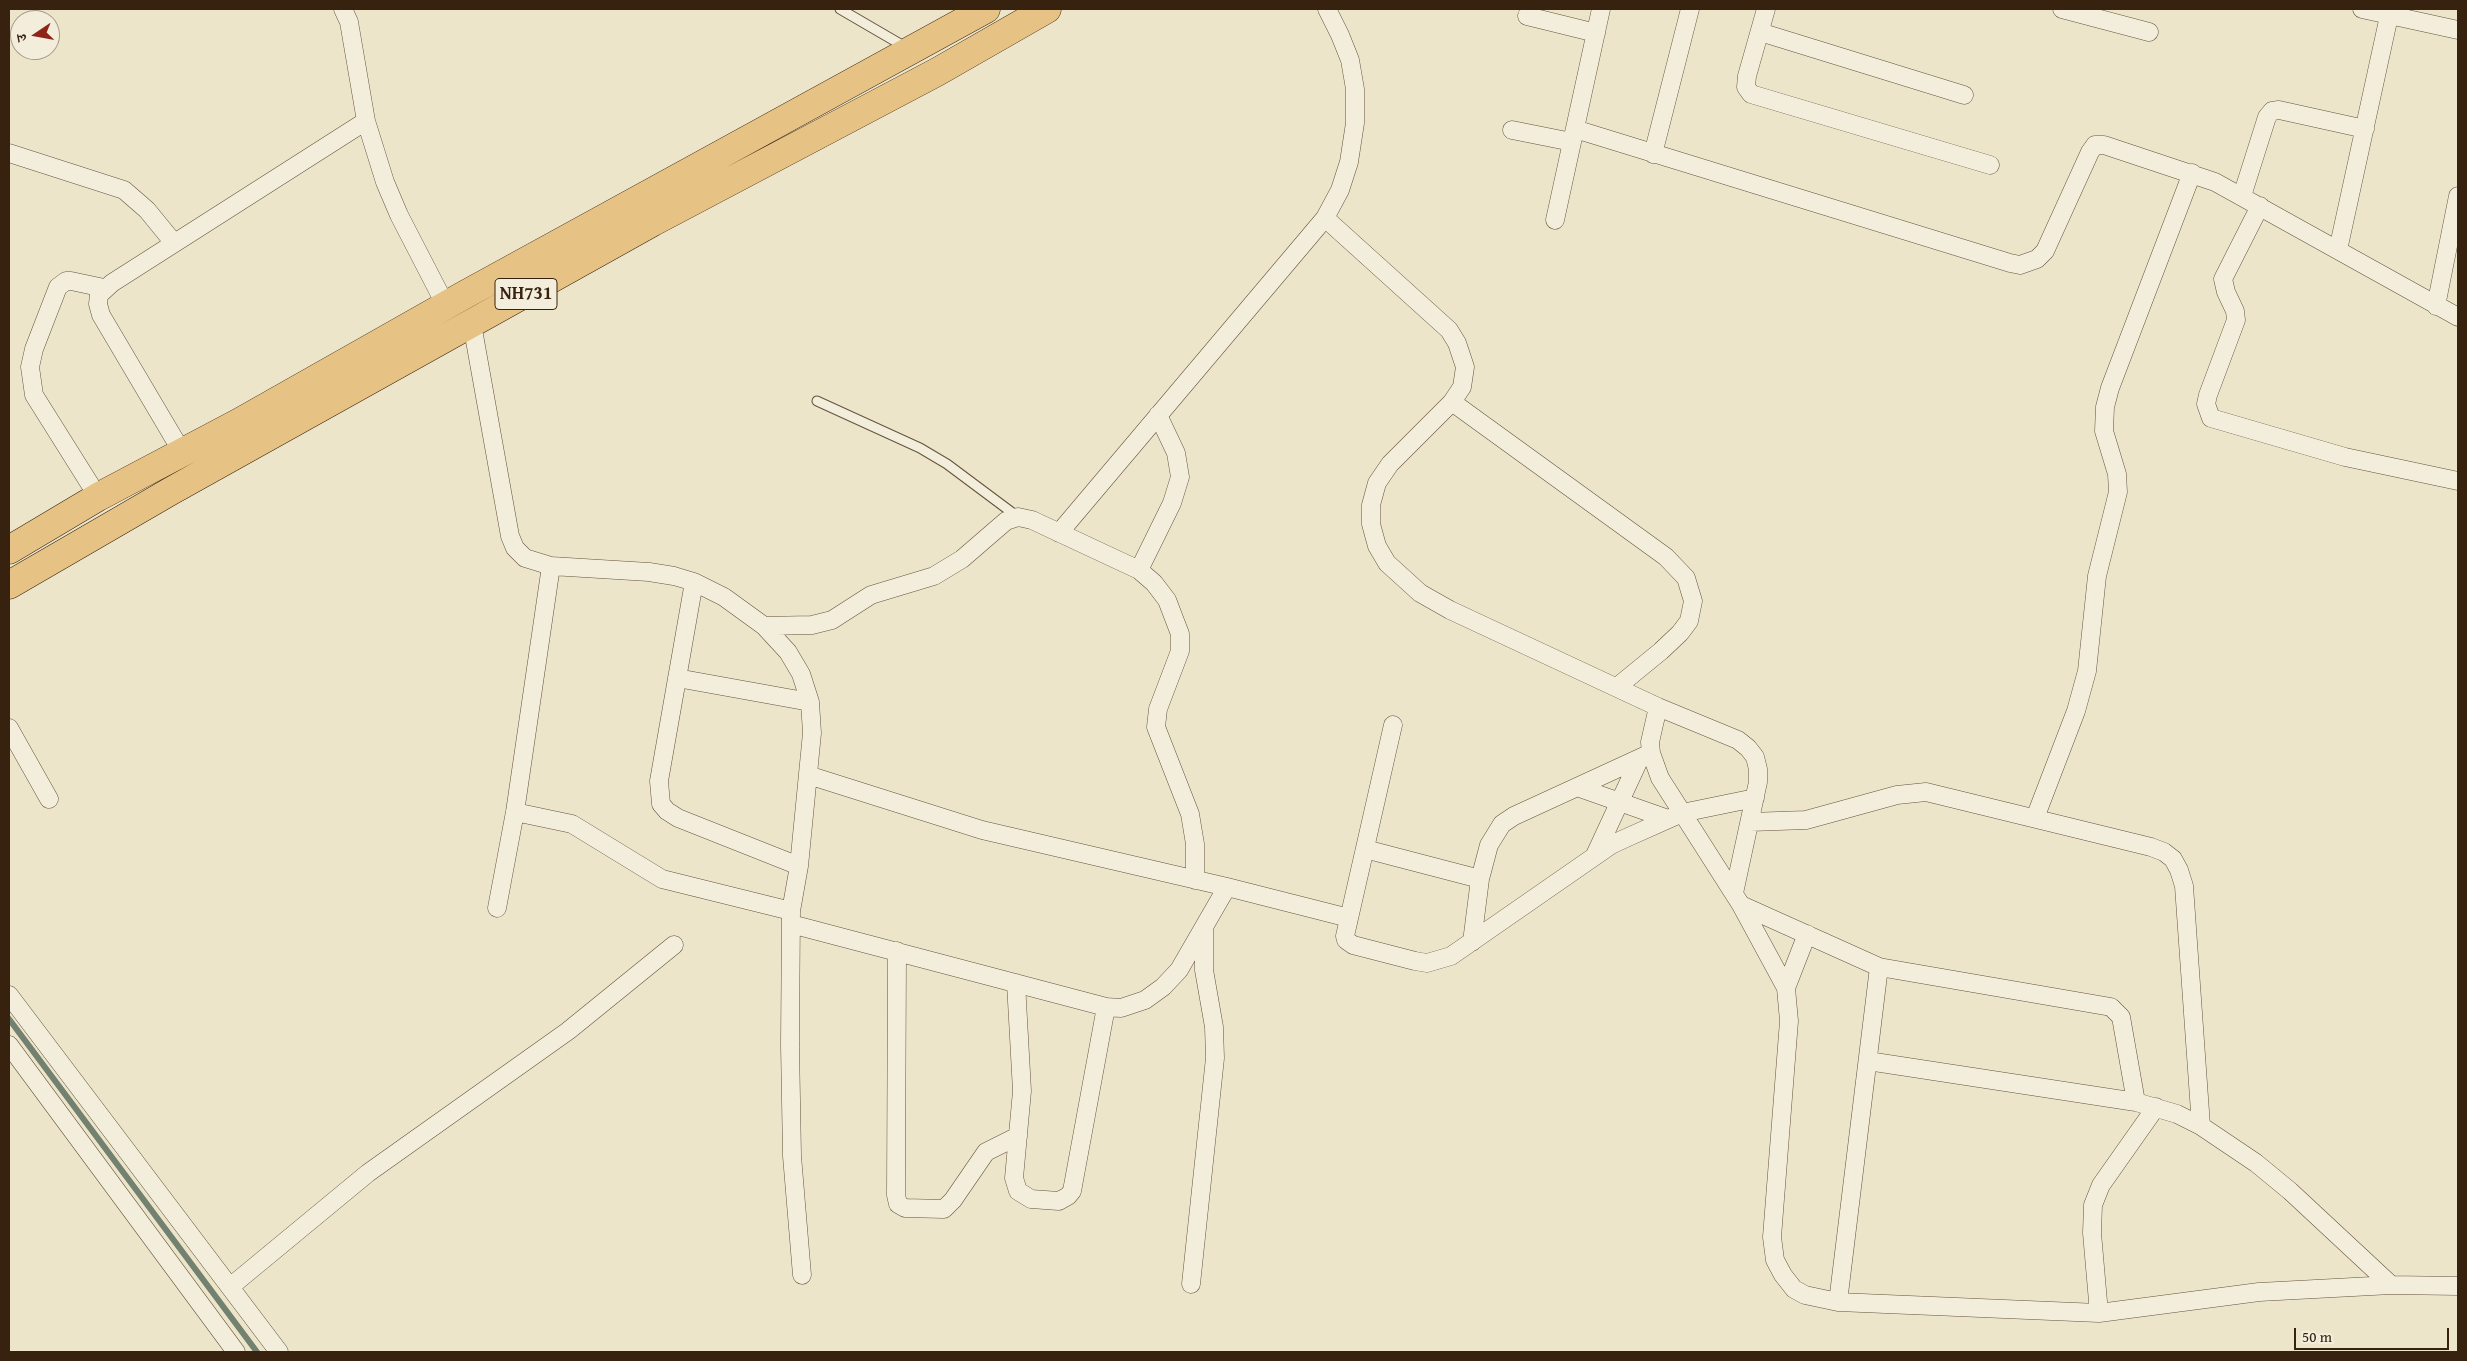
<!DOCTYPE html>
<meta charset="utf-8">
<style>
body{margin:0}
#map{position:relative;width:2467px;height:1361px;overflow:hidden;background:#ede5c9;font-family:"Gentium Book Plus","Noto Serif Devanagari",serif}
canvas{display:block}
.frame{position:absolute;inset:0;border:10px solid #36220e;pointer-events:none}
.north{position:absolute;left:10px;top:10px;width:50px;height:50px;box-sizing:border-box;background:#f3eedc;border:1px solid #a79c8a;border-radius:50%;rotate:258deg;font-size:14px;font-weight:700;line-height:20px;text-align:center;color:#36220e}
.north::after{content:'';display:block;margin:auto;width:18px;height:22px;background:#8f2418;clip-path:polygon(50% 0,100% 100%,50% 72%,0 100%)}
.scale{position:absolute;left:2294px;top:1328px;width:155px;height:22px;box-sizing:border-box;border:2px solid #36220e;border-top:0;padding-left:6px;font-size:15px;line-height:18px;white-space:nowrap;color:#36220e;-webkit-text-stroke:4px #f3eedc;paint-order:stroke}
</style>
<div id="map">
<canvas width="2467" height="1361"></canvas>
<div class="frame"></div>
<div class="north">उ</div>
<div class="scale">50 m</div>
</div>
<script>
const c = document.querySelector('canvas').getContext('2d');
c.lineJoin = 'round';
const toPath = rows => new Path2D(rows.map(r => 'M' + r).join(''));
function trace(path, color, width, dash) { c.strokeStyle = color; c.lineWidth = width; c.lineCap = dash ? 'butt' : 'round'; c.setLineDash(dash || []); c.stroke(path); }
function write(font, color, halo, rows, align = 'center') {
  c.font = font + ' "Gentium Book Plus",serif'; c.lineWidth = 5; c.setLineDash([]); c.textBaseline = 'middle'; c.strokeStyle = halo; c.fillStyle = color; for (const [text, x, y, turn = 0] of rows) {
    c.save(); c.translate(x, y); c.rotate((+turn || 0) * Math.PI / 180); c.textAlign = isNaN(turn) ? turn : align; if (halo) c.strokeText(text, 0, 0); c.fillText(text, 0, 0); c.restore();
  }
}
const stream = toPath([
 [9,1019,257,1352]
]);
const lane = toPath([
 [840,9,907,48],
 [817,401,920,448,947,464,1018,517]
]);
const street = toPath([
 [343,9,349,22,366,121,385,182,399,215,446,306],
 [1766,9,1747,76,1746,87,1751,94,1990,165],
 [2062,9,2149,32],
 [2362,9,2458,30],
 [1527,16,1596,33],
 [1760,32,1964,95],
 [1575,129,2010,263,2020,265,2037,259,2045,251,2090,152,2095,145,2104,145,2215,182,2458,317],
 [1512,130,1572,142],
 [9,153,124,190,147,210,174,243],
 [1653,154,1690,9],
 [2242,196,2267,117,2272,111,2279,110,2365,129],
 [2260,206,2223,279,2226,292,2235,311,2236,320,2208,395,2206,404,2211,418,2345,457,2458,481],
 [1325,218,1449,330,1457,343,1465,367,1462,387,1452,402,1390,464,1377,483,1371,505,1371,524,1377,546,1387,563,1420,593,1450,610,1658,707,1738,740,1748,748,1755,757,1758,769,1758,782,1734,893],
 [1555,220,1601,9],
 [2338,250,2389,16],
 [2436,306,2458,196],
 [472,324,510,536,515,548,525,558,551,566,649,572,674,576,694,582,724,597,764,626,788,652,801,674,810,702,812,733,799,866,791,911,790,1045,792,1156,802,1275],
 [1452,402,1666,557,1686,578,1693,601,1689,621,1680,633,1661,651,1617,687],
 [182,452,101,315,98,304,99,295,112,283,366,121],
 [98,497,34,395,30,367,34,349,58,287,66,281,71,281,104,288],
 [1059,533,1325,218,1340,190,1349,162,1355,123,1355,89,1350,60,1340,35,1327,9],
 [1139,570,1172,503,1180,477,1176,453,1158,415],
 [694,582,659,781,661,804,667,811,678,818,799,866],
 [764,626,812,625,832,620,871,595,934,576,962,559,1006,521,1018,517,1032,520,1139,570,1154,583,1167,600,1180,634,1180,651,1158,709,1156,727,1190,814,1195,844,1195,880],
 [677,678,810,702],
 [1658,707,1650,742,1651,753,1660,778,1741,905,1786,988,1789,1021,1772,1237,1775,1260,1783,1275,1794,1289,1805,1295,1838,1302,2099,1313,2259,1292,2391,1285,2458,1286],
 [1393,725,1345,936,1346,940,1353,945,1415,961,1427,963,1451,956,1611,845,1626,838,1682,813,1755,798],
 [9,728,49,799],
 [808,775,982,830,1227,887,1349,918],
 [1577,787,1668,819],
 [515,812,572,824,662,879,791,911],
 [2035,818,2076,711,2087,671,2097,576,2118,492,2117,474,2104,431,2105,407,2110,388,2192,173],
 [1750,822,1806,820,1897,795,1926,792,2151,847,2164,852,2173,859,2179,870,2184,886,2201,1126],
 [1365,849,1480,879],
 [1595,855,1640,758],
 [1741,905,1879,967,2111,1007,2121,1017,2136,1102],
 [497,908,515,812,551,566],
 [791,924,1106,1007,1121,1008,1145,1000,1163,987,1179,970,1227,887],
 [1472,942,1480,879,1489,845,1502,824,1514,816,1651,753],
 [897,951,896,1195,898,1204,905,1208,944,1209,953,1200,986,1152,1018,1136],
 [1016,983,1022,1091,1014,1178,1018,1191,1031,1199,1059,1201,1068,1196,1072,1191,1106,1007],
 [1786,988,1807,934],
 [9,995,279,1352],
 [9,1045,236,1352],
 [1868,1061,2136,1102,2177,1114,2201,1126,2256,1163,2290,1191,2391,1285],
 [1191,1284,1215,1058,1214,1027,1204,970,1204,930],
 [230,1287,368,1173,568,1031,674,945],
 [1838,1302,1879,967],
 [2099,1313,2092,1233,2093,1205,2101,1185,2156,1107]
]);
const highway = toPath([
 [9,550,98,497,238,423,466,294,986,9],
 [9,585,171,491,653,222,937,72,1047,9]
]);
const shields = [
 [526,294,62]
];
const shieldNames = [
 ["NH731",526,294]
];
trace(stream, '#728170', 6);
trace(lane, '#64533d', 11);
trace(street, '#64533d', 19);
trace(highway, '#36220e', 29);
trace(lane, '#f3eedc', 9);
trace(street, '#f3eedc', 18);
trace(highway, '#e6c284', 28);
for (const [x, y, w] of shields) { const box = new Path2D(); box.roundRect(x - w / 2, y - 15.5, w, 31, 4); c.fillStyle = '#f3eedc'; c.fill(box); trace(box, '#36220e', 1); }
write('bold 18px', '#36220e', null, shieldNames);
</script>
